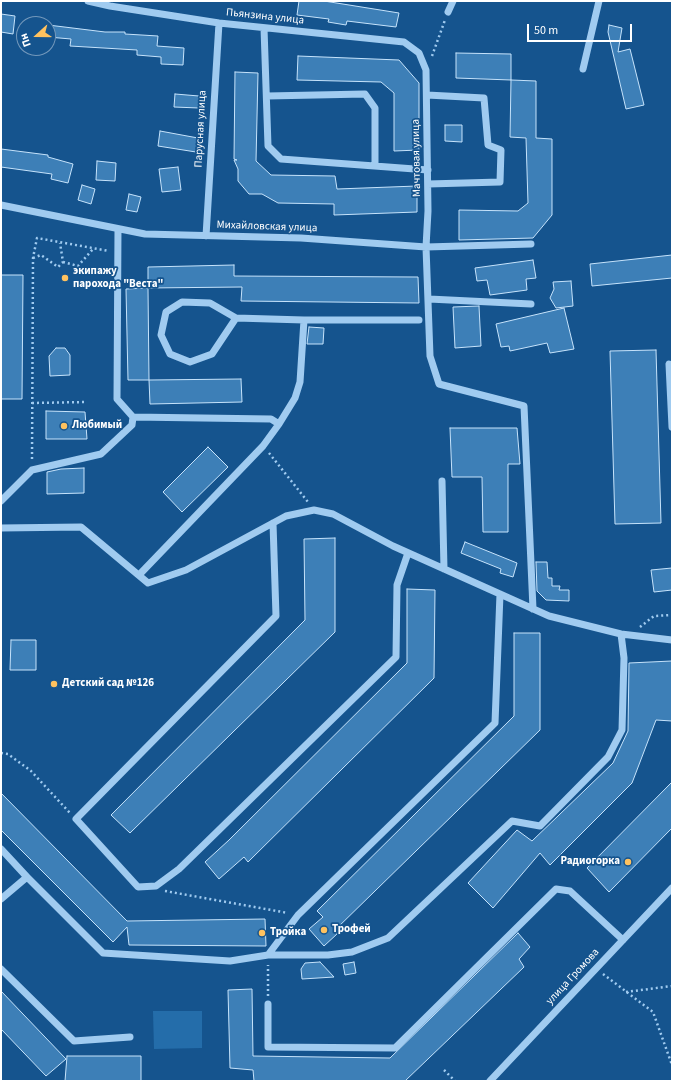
<!DOCTYPE html>
<meta charset="utf-8">
<style>
body{margin:0}
#map{position:relative;width:673px;height:1082px;overflow:hidden;background:#15548e;font-family:"Source Sans 3",sans-serif}
canvas{display:block}
.frame{position:absolute;inset:0;border:2px solid #fff;pointer-events:none}
.north{position:absolute;left:16px;top:16px;width:40px;height:40px;box-sizing:border-box;background:#15548e;border:1px solid #7398bb;border-radius:50%;rotate:249deg;font-size:11px;font-weight:700;line-height:16px;text-align:center;color:#fff}
.north::after{content:'';display:block;margin:auto;width:14px;height:18px;background:#ffc25f;clip-path:polygon(50% 0,100% 100%,50% 72%,0 100%)}
.scale{position:absolute;left:527px;top:24px;width:105px;height:18px;box-sizing:border-box;border:2px solid #fff;border-top:0;padding-left:5px;font-size:12px;line-height:14px;white-space:nowrap;color:#fff;-webkit-text-stroke:3px #15548e;paint-order:stroke}
</style>
<div id="map">
<canvas width="673" height="1082"></canvas>
<div class="frame"></div>
<div class="north">Пн</div>
<div class="scale">50 m</div>
</div>
<script>
const c = document.querySelector('canvas').getContext('2d');
c.lineJoin = 'round';
function fillPath(path, color) { c.fillStyle = color; c.fill(path, 'evenodd'); }
const toPath = rows => new Path2D(rows.map(r => 'M' + r).join(''));
function trace(path, color, width, dash) { c.strokeStyle = color; c.lineWidth = width; c.lineCap = dash ? 'butt' : 'round'; c.setLineDash(dash || []); c.stroke(path); }
function write(font, color, halo, rows, align = 'center') {
  c.font = font + ' "Source Sans 3",sans-serif'; c.lineWidth = 3.5; c.setLineDash([]); c.textBaseline = 'middle'; c.strokeStyle = halo; c.fillStyle = color; for (const [text, x, y, turn = 0] of rows) {
    c.save(); c.translate(x, y); c.rotate((+turn || 0) * Math.PI / 180); c.textAlign = isNaN(turn) ? turn : align; if (halo) c.strokeText(text, 0, 0); c.fillText(text, 0, 0); c.restore();
  }
}
const green = toPath([
 [153,1011,202,1011,202,1048,154,1049]
]);
const building = toPath([
 [299,1,324,1,399,13,396,27,347,21,346,25,328,22,329,19,297,15,299,1],
 [1,14,15,16,13,34,1,32,1,14],
 [48,25,105,32,125,32,125,34,158,36,157,46,184,48,183,65,161,64,161,57,137,55,137,50,70,46,71,39,48,37,48,25],
 [609,25,622,28,618,52,630,49,644,105,626,109,608,32,609,25],
 [456,53,511,54,511,80,456,78,456,53],
 [298,56,399,60,419,83,419,150,394,151,394,93,381,82,297,80,298,56],
 [235,72,258,73,256,161,271,175,335,176,337,189,417,186,417,212,334,215,334,204,278,203,262,194,249,194,238,181,238,169,234,160,237,160,234,159,235,72],
 [511,80,536,81,536,138,552,139,552,215,533,238,459,240,459,210,518,211,528,203,526,138,510,137,511,80],
 [175,94,199,96,199,108,174,107,175,94],
 [445,125,462,125,462,142,445,141,445,125],
 [160,131,198,138,196,152,158,146,160,131],
 [1,149,48,155,48,157,73,164,68,183,51,179,52,174,1,167,1,149],
 [97,161,116,163,115,181,96,180,97,161],
 [178,167,181,190,162,192,159,169,178,167],
 [82,185,95,189,91,204,78,200,82,185],
 [129,194,141,197,137,212,126,210,129,194],
 [672,255,672,278,592,286,590,264,672,255],
 [533,260,536,278,526,279,527,290,490,295,487,280,477,281,475,268,533,260],
 [234,265,234,276,418,277,419,303,241,301,242,287,148,288,148,267,234,265],
 [1,275,23,275,22,399,1,399,1,275],
 [571,281,573,306,556,308,550,298,554,289,553,282,571,281],
 [148,288,149,380,128,380,126,289,148,288],
 [479,306,481,346,455,348,453,307,479,306],
 [564,308,574,349,550,353,547,343,510,351,509,346,501,347,496,324,564,308],
 [309,327,324,328,323,344,307,344,309,327],
 [56,348,65,348,70,355,70,375,50,376,49,356,56,348],
 [656,350,661,523,615,524,610,351,656,350],
 [241,379,242,402,150,404,149,380,241,379],
 [46,411,85,412,87,439,46,439,46,411],
 [450,428,517,428,520,464,508,464,508,532,483,532,482,477,452,477,450,428],
 [208,447,228,467,182,512,163,492,208,447],
 [84,468,84,493,47,494,47,472,61,469,84,468],
 [335,538,335,632,130,833,111,815,305,620,304,539,335,538],
 [465,542,517,563,513,577,500,573,501,569,461,553,465,542],
 [536,562,547,562,548,578,552,578,552,586,560,586,559,590,569,590,569,601,546,600,537,591,536,562],
 [672,568,672,590,654,592,651,570,672,568],
 [407,589,435,590,434,678,248,862,244,857,219,879,205,862,229,840,407,663,407,589],
 [514,633,540,633,540,730,334,931,337,934,324,946,309,929,323,917,317,911,514,716,514,633],
 [11,640,36,640,36,670,10,670,11,640],
 [672,661,672,721,656,720,632,783,550,865,540,853,493,908,468,883,517,830,532,841,613,763,628,731,629,663,672,661],
 [672,782,672,828,609,892,587,868,672,782],
 [1,793,127,921,265,919,266,946,129,945,127,927,113,942,1,830,1,793],
 [518,933,530,947,519,959,524,967,405,1081,254,1081,253,1070,230,1068,228,990,252,989,253,1056,390,1058,518,933],
 [320,962,334,977,302,979,301,969,305,963,320,962],
 [354,962,356,973,345,975,343,964,354,962],
 [1,991,66,1059,46,1076,1,1029,1,991],
 [67,1056,141,1056,141,1081,65,1081,67,1056]
]);
const path = toPath([
 [432,56,445,20],
 [33,258,41,255,58,267,63,262,60,243],
 [63,262,78,266,93,249],
 [32,403,87,402],
 [269,453,308,502],
 [32,459,33,258,37,238,109,251],
 [640,627,654,616,672,615],
 [1,753,8,754,31,771,70,813],
 [165,891,288,913],
 [603,974,653,1012,672,1065],
 [626,992,672,986],
 [268,996,268,965],
 [444,1070,455,1081]
]);
const minor = toPath([
 [88,1,110,6,219,23,404,42,419,53,426,70,428,211,426,247,531,244],
 [448,12,453,1],
 [264,28,268,146,281,159,428,170],
 [583,69,599,1],
 [427,95,484,98,488,145,501,150,500,182,428,184],
 [267,96,365,94,375,108,375,166],
 [1,205,145,234,301,238,426,247,430,356,439,384,524,406,533,609],
 [118,229,117,399,133,417,271,419,279,424,263,446,139,575],
 [206,236,219,23],
 [429,299,531,304],
 [236,318,212,354,190,362,170,354,161,335,166,312,182,302,210,303,236,318,304,320,300,382,295,398,279,424],
 [304,320,419,320],
 [672,365,669,364,672,427],
 [442,481,444,569],
 [1,501,32,470,101,454,132,425,133,417],
 [273,523,276,616,76,819,138,887,156,886,179,869,396,657,397,585,408,553],
 [1,528,81,527,148,583,186,570,286,516,314,510,333,514,393,546,549,616,621,634,672,640],
 [500,594,495,723,298,915,268,955,328,955,352,952,388,938,512,821,540,826,608,757,622,730,624,658,621,634],
 [1,849,27,877],
 [1,899,27,877,103,953,230,961,268,955],
 [1,969,74,1041,130,1037],
 [268,1004,268,1047,395,1048,556,889,570,891,623,940],
 [490,1081,672,888]
]);
const markers = [
 [65,278,4,"#ffc25f"],
 [64,426,4,"#ffc25f"],
 [54,684,4,"#ffc25f"],
 [628,862,4,"#ffc25f"],
 [324,930,4,"#ffc25f"],
 [262,933,4,"#ffc25f"]
];
const streetNames = [
 ["Пьянзина улица",265,17,6],
 ["Парусная улица",201,129,-87],
 ["Мачтовая улица",417,158,-91],
 ["Михайловская улица",267,227,2],
 ["улица Громова",573,977,-47]
];
const poiNames = [
 ["экипажу",73,272],
 ["парохода \"Веста\"",73,285],
 ["Любимый",72,426],
 ["Детский сад №126",62,684],
 ["Радиогорка",620,862,"right"],
 ["Трофей",332,930],
 ["Тройка",270,933]
];
fillPath(green, '#246daa');
fillPath(building, '#3d7fb7');
trace(building, '#c6e3fb', 1);
trace(path, '#a0cbf0', 2.5, [2, 3]);
trace(minor, '#a0cbf0', 7);
for (const [x, y, r, color] of markers) { const dot = new Path2D(); dot.arc(x, y, r, 0, 2 * Math.PI); c.fillStyle = color; c.fill(dot); trace(dot, '#15548e', 1.5); }
write('11px', '#fff', '#15548e', streetNames);
write('bold 11px', '#fff', '#15548e', poiNames, 'left');
</script>
